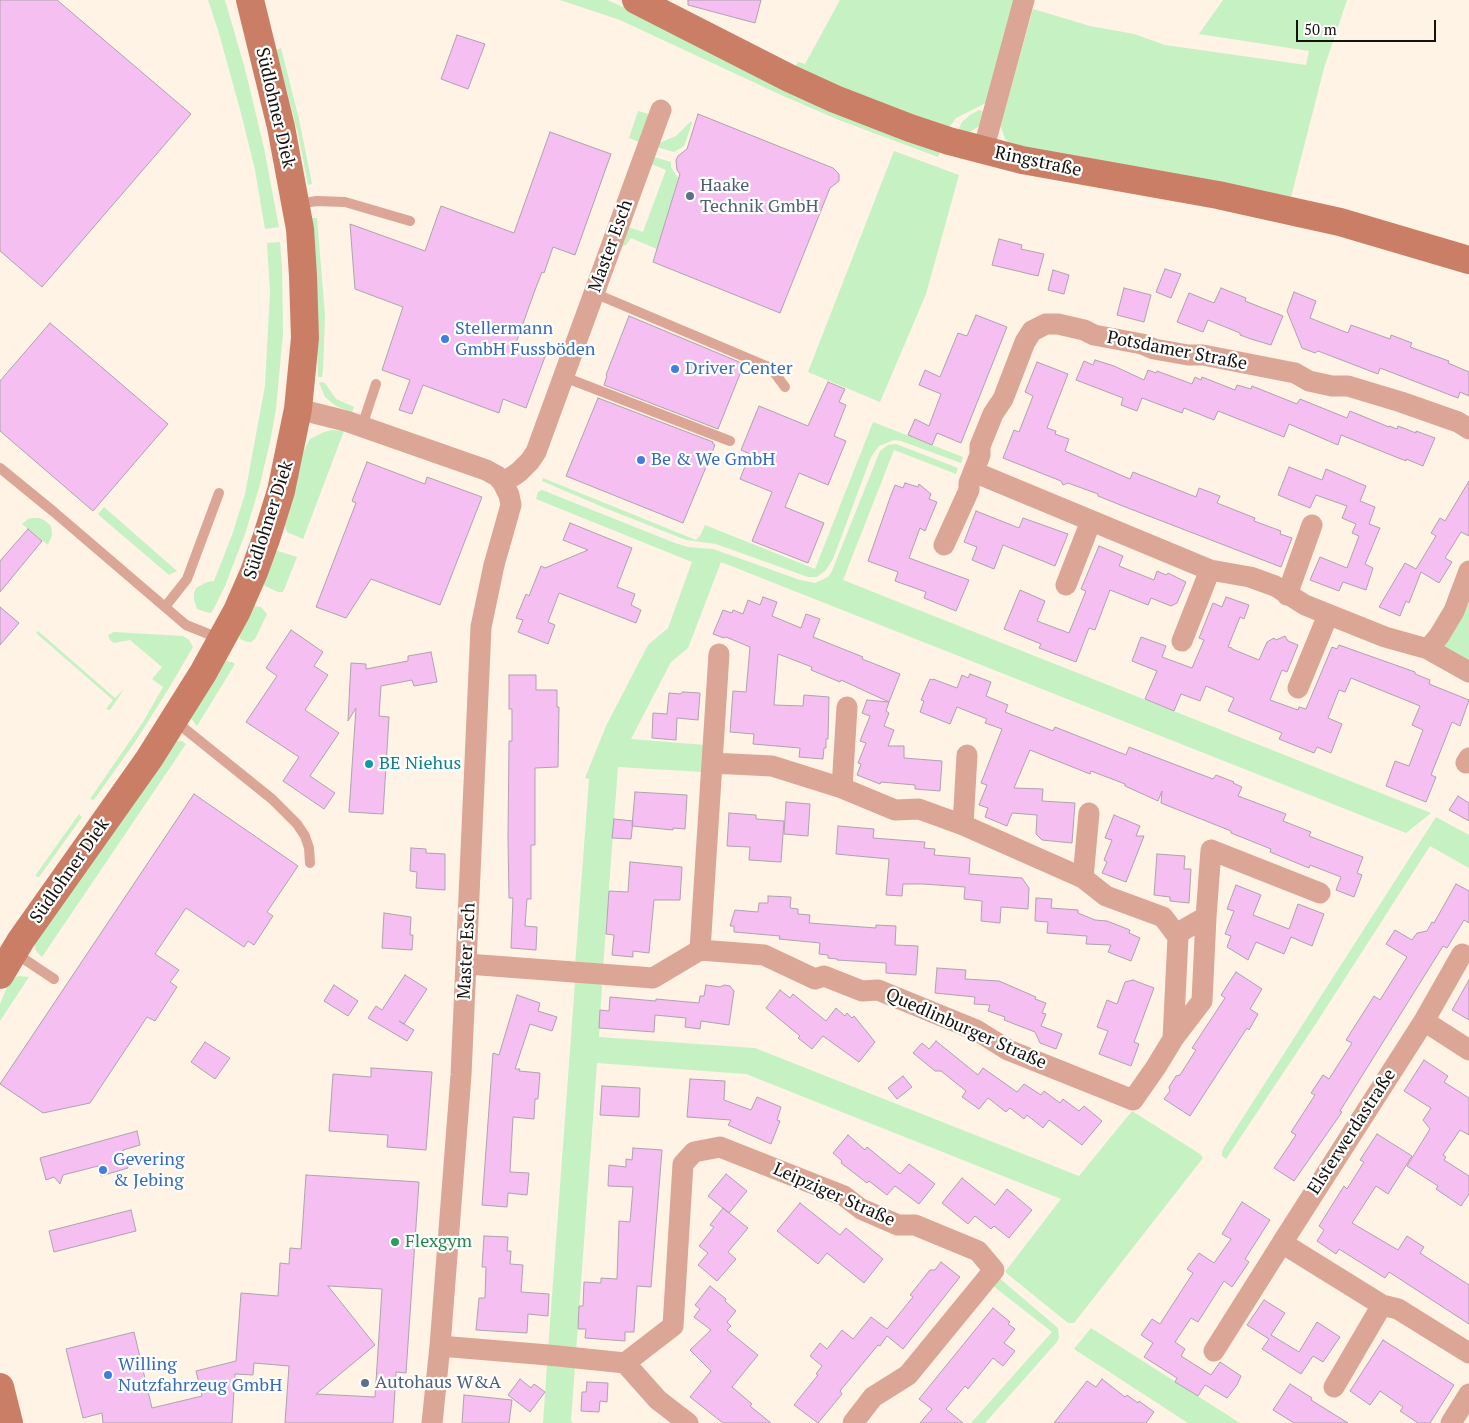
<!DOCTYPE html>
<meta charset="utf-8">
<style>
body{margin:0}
#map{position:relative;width:1469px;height:1423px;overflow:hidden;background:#fef3e4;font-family:"PT Serif",serif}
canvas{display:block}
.scale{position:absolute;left:1296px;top:20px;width:140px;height:22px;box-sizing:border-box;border:2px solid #15110c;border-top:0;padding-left:6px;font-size:15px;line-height:18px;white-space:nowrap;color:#15110c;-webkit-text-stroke:4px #fff;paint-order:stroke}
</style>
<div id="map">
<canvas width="1469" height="1423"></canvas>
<div class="scale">50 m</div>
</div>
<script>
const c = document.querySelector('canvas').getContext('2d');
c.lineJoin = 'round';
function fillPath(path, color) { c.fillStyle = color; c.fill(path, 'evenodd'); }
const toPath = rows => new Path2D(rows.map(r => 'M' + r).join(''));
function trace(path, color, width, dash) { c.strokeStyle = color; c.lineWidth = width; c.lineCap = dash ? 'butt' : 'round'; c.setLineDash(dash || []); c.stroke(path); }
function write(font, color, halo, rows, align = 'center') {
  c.font = font + ' "PT Serif",serif'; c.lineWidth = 4.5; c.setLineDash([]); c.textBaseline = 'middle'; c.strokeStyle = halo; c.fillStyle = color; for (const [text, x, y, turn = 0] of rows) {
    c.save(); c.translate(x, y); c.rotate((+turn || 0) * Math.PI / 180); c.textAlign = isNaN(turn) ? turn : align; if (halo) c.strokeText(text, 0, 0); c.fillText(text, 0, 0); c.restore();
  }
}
const green = toPath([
 [208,0,225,0,245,69,264,148,279,227,265,229,255,170,241,113,218,30],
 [560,0,607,0,614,3,941,148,938,157,839,120,781,95,620,20],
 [840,0,1015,0,988,102,956,118,947,130,794,69,798,62,805,64],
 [1223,0,1347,0,1324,68,1291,197,1180,178,1012,146,1005,139,1001,127,1002,120,1033,9,1090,26,1134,34,1165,45,1306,65,1309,51,1199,34],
 [281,48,299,119,312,184,308,185,298,134,276,50],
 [979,110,985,112,979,126,970,132,957,133,962,122,970,115],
 [638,111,649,114,639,142,629,138],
 [691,121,692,123,684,146,674,152,657,147,659,143,676,136],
 [894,151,959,175,926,294,880,402,808,372],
 [654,157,671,162,671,167,678,178,657,249,631,238,626,245,622,246,628,227,643,232,666,170,651,164],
 [312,218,317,218,325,315,323,370,322,377,318,377],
 [280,242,282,267,283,333,276,409,270,442,259,488,245,534,225,586,212,612,209,613,197,609,194,600,194,593,196,588,207,582,214,581,232,535,245,494,265,386,270,291,267,243],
 [322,382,325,383,336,399,354,407,352,412,336,406,325,397,319,383],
 [873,422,963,457,961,463,901,441,894,440,879,446,871,457,833,559,826,570,817,577,808,577,716,544,686,540,605,508,542,481,543,478,696,540,701,534,705,525,815,569],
 [332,430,344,431,303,539,287,532,283,521,303,452,310,439,324,432],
 [896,444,958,468,956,474,894,450,843,580,1431,813,1406,833,721,562,688,648,671,662,631,739,705,745,703,772,618,767,603,968,575,966,589,779,585,778,606,726,648,645,668,628,692,562,536,499,538,492,542,490,675,543,688,547,713,549,800,580,815,583,828,577,832,571,880,451,888,445],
 [104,507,177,571,169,575,101,517,98,514],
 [31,518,39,518,44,520,51,526,52,535,48,545,22,524,28,519],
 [275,550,297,557,283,592,278,592,265,586,263,583],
 [1469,596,1469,666,1444,652,1442,641],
 [252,606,261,607,267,614,255,639,251,642,247,642,240,639,239,634],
 [38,631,115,698,124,689,110,710,106,709,113,700,36,633],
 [114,632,183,636,189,640,193,647,169,688,137,739,94,800,90,799,143,722,163,687,152,679,162,667,130,640,114,643,110,640,108,635],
 [224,661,232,662,235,664,197,726,191,718],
 [176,741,182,741,186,744,42,957,36,951,34,943],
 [79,814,82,817,39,877,35,876],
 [1436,817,1469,835,1469,868,1430,846,1315,1025,1226,1159,1222,1156,1222,1152,1224,1147],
 [19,976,29,977,0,1021,0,1004,8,985,13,978],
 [575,982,602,984,599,1037,755,1048,1079,1176,1132,1111,1200,1154,1203,1158,1074,1323,1068,1323,1005,1272,1061,1199,746,1074,597,1063,576,1352,548,1350],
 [998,1277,1058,1328,1059,1338,1056,1343,985,1423,971,1423,1052,1332,992,1285],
 [1091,1328,1240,1423,1188,1423,1074,1349],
 [547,1365,575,1366,571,1421,573,1423,543,1423]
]);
const building = toPath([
 [0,0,57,0,191,114,42,287,0,251,0,0],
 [688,0,761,0,755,23,688,5,688,0],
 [457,35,485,44,468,89,441,79,457,35],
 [698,114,833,168,839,174,839,181,830,188,780,313,653,262,680,174,677,170,676,160,678,156,687,149,698,114],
 [550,132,611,154,575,255,553,247,544,273,542,272,535,290,516,343,546,354,526,408,503,399,499,413,423,385,412,414,399,410,410,380,382,370,403,307,355,289,350,224,425,251,441,206,514,233,550,132],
 [999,239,1022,245,1021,249,1044,254,1038,276,992,265,999,239],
 [1165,269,1181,274,1171,298,1156,292,1165,269],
 [1053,270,1069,275,1064,294,1048,290,1053,270],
 [1124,288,1151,295,1144,322,1117,315,1124,288],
 [1221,288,1246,298,1245,301,1283,316,1271,345,1251,339,1240,335,1240,333,1208,320,1203,332,1177,322,1189,293,1214,303,1221,288],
 [1294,292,1316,301,1310,318,1348,333,1351,325,1390,339,1391,335,1412,343,1410,347,1449,361,1448,363,1469,372,1469,396,1460,392,1458,398,1380,368,1378,374,1318,351,1315,353,1302,348,1287,311,1294,292],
 [976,315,1007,327,961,443,937,433,932,445,908,435,915,419,929,426,941,394,919,385,925,370,940,377,958,333,967,336,976,315],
 [629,316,744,364,718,429,604,385,607,376,606,375,629,316],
 [50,323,168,424,93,511,0,431,0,381,50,323],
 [1095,360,1114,366,1144,380,1148,370,1156,373,1157,371,1192,384,1195,377,1201,380,1202,377,1235,390,1237,385,1251,389,1252,386,1297,404,1300,399,1347,418,1350,411,1389,427,1389,426,1397,429,1398,426,1416,433,1416,431,1435,438,1423,466,1406,459,1406,461,1341,435,1338,445,1289,424,1284,437,1218,411,1214,420,1184,408,1182,413,1142,398,1137,411,1121,405,1123,398,1076,380,1084,361,1093,365,1095,360],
 [1037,362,1068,374,1047,428,1056,431,1055,434,1069,439,1065,451,1130,479,1133,472,1196,497,1199,488,1220,496,1217,503,1255,518,1254,521,1281,531,1280,534,1292,538,1281,567,1128,508,1098,496,1098,494,1068,483,1063,485,1061,481,1003,458,1014,430,1019,432,1033,396,1025,392,1037,362],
 [828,382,845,389,839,402,846,405,834,436,846,441,828,485,799,473,785,507,824,523,808,563,752,541,772,492,740,479,750,454,741,450,759,406,808,426,828,382],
 [598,398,713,442,713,444,715,445,683,523,566,476,598,398],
 [367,462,425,484,427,477,482,497,440,605,371,579,346,618,316,607,356,503,352,501,367,462],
 [1289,467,1322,480,1326,469,1366,486,1360,501,1375,507,1369,524,1380,528,1365,564,1373,568,1366,590,1343,582,1339,591,1310,580,1320,557,1347,568,1359,536,1352,533,1356,524,1342,518,1347,506,1316,495,1310,508,1278,495,1289,467],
 [1469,481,1469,536,1461,532,1445,558,1452,562,1439,583,1421,572,1409,603,1406,601,1400,616,1379,607,1405,563,1416,569,1436,536,1431,533,1440,518,1445,521,1469,481],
 [905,483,918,487,919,484,931,494,929,499,937,502,925,531,920,528,909,558,969,580,956,611,924,598,926,592,895,581,898,572,868,561,891,495,895,485,903,488,905,483],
 [976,511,1019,528,1023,518,1068,534,1055,566,1003,545,994,569,972,560,977,547,964,542,976,511],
 [570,523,632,548,617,587,635,594,631,605,641,610,636,623,559,593,548,622,555,625,548,644,518,632,523,620,516,618,526,594,529,596,541,566,545,568,588,550,563,540,570,523],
 [28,529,42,541,0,592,0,561,28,529],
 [1099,546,1123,556,1119,566,1154,580,1157,571,1166,575,1168,573,1186,582,1177,603,1171,606,1151,598,1148,605,1110,590,1095,630,1089,628,1076,662,1039,648,1041,644,1004,629,1020,590,1045,601,1037,621,1069,633,1086,591,1081,589,1099,546],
 [763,597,777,602,772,616,801,628,806,614,820,619,813,637,863,657,862,659,900,674,889,702,841,680,840,682,811,670,812,667,778,654,774,705,803,706,804,695,829,697,828,739,826,739,826,748,824,748,823,759,799,757,800,748,753,744,754,734,730,732,733,691,746,692,750,647,726,637,724,638,713,634,723,610,732,613,733,610,743,614,748,600,760,605,763,597],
 [1226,597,1249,605,1244,619,1240,617,1228,647,1232,648,1232,649,1259,660,1267,642,1274,638,1276,640,1285,636,1288,641,1298,645,1287,672,1282,670,1270,700,1298,710,1299,707,1306,709,1332,647,1337,649,1339,645,1415,672,1415,674,1430,680,1429,684,1469,700,1460,726,1452,722,1431,775,1436,777,1426,802,1386,786,1395,761,1409,766,1423,730,1412,725,1420,706,1351,678,1345,692,1339,690,1328,718,1342,724,1331,753,1317,747,1314,753,1279,739,1282,733,1228,711,1234,698,1206,686,1200,701,1181,694,1174,711,1145,699,1157,671,1132,661,1141,637,1166,646,1162,657,1192,668,1204,640,1199,638,1213,603,1222,607,1226,597],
 [0,607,19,623,0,645,0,607],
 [291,630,323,652,314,666,328,675,305,710,339,733,310,776,335,793,324,809,283,781,299,757,246,722,277,676,266,668,291,630],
 [431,652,437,682,414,686,412,680,381,686,379,716,389,717,383,814,349,812,356,708,348,721,351,663,366,664,366,669,408,661,408,656,431,652],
 [970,674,991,682,986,696,1008,705,1005,712,1053,731,1055,727,1126,755,1129,747,1213,779,1216,775,1234,782,1233,783,1242,787,1238,796,1286,814,1283,821,1311,832,1309,836,1363,857,1357,873,1362,875,1354,897,1336,890,1341,877,1310,865,1309,868,1270,852,1271,849,1231,833,1231,831,1161,803,1162,791,1158,801,1125,786,1125,784,1091,771,1090,774,1030,750,1014,788,1043,789,1042,801,1075,803,1072,843,1042,840,1036,834,1037,815,1012,813,1007,826,985,817,988,808,979,805,987,785,981,783,1002,729,985,723,987,719,957,707,950,724,920,712,924,701,921,700,930,679,933,680,933,679,957,688,962,675,968,678,970,674],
 [509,675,536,675,536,690,557,690,557,707,559,707,558,767,535,768,535,845,531,845,531,899,527,899,525,926,537,927,536,950,511,948,513,898,509,898,508,838,509,741,512,741,512,709,509,709,509,675],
 [683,692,700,693,698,720,677,718,676,740,652,738,653,713,667,714,669,693,680,694,683,692],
 [867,700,889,702,886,711,889,713,884,726,894,730,888,746,904,746,904,758,942,761,940,791,915,789,915,785,881,782,880,784,857,775,861,764,858,763,866,743,860,741,870,716,862,713,867,700],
 [635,792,687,795,685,829,673,828,673,830,632,826,635,792],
 [194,794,298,866,267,912,273,916,254,945,248,941,244,947,186,908,155,954,179,970,170,982,177,987,155,1021,147,1017,90,1103,43,1113,0,1084,194,794],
 [1458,796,1469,803,1469,821,1449,810,1458,796],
 [786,802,810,804,808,836,784,834,786,802],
 [729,813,756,815,756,819,784,821,781,862,749,860,750,847,727,846,729,813],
 [1114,815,1140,826,1136,836,1144,836,1126,882,1102,873,1107,862,1104,860,1112,840,1105,838,1114,815],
 [614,819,633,821,631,839,612,838,614,819],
 [838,826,874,829,873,838,925,842,924,848,935,849,934,855,970,858,969,874,1022,878,1029,888,1028,909,1001,907,1000,923,981,921,982,901,964,899,965,887,923,884,903,884,902,896,886,895,889,859,836,854,838,826],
 [411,848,426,849,426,853,445,854,445,890,416,888,417,872,410,871,411,848],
 [1157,854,1185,856,1184,869,1191,869,1189,903,1170,901,1170,897,1154,895,1157,854],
 [630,862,682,867,680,900,654,900,649,953,633,951,633,957,612,955,614,935,606,934,609,891,628,892,630,862],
 [1456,884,1469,891,1469,923,1464,920,1447,948,1443,946,1340,1111,1342,1112,1294,1181,1274,1168,1296,1135,1291,1132,1315,1095,1311,1093,1323,1075,1329,1079,1352,1043,1346,1040,1374,996,1380,1000,1407,957,1386,944,1395,930,1412,940,1417,933,1427,931,1432,922,1434,923,1456,884],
 [1236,885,1261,895,1253,915,1289,929,1298,904,1324,914,1312,946,1291,937,1284,954,1256,942,1248,960,1227,947,1231,936,1225,934,1234,911,1227,909,1236,885],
 [768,896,791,897,790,908,798,909,798,914,810,915,809,923,876,928,876,925,896,926,895,945,918,946,916,975,886,973,886,963,837,960,837,959,828,958,828,955,819,954,820,943,779,939,780,936,734,932,734,926,730,926,735,910,758,912,759,903,768,903,768,896],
 [1036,898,1052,899,1051,908,1078,910,1078,913,1095,920,1107,921,1130,930,1129,933,1140,938,1131,961,1108,952,1111,945,1086,944,1087,936,1047,933,1048,922,1035,921,1036,898],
 [384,913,411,917,410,935,413,935,412,950,382,948,384,913],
 [937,968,966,970,965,979,999,981,1036,997,1035,999,1046,1003,1042,1013,1046,1014,1041,1026,1062,1034,1056,1049,1040,1043,1035,1032,1004,1020,1005,1017,988,1011,990,1005,974,1004,975,997,935,993,937,968],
 [1236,972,1262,989,1250,1009,1258,1014,1249,1030,1247,1028,1190,1116,1164,1099,1170,1091,1169,1087,1176,1076,1180,1075,1196,1050,1192,1048,1225,998,1221,995,1236,972],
 [405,975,427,989,404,1024,399,1021,414,1030,407,1041,368,1018,376,1006,382,1010,405,975],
 [1133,980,1154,988,1134,1042,1139,1044,1131,1066,1099,1054,1108,1031,1097,1027,1107,1000,1117,1004,1125,982,1133,980],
 [1469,980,1469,1020,1452,1010,1469,980],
 [334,985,358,1001,348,1016,324,1001,334,985],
 [706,985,720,987,724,985,730,986,734,991,729,1025,701,1021,700,1029,685,1027,686,1018,655,1015,654,1032,599,1028,600,1010,609,1011,610,997,656,1001,656,999,699,1003,700,996,704,996,706,985],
 [780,990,790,998,793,994,826,1021,836,1008,845,1016,847,1013,852,1018,854,1016,875,1042,859,1062,823,1036,812,1049,798,1038,800,1036,766,1008,780,990],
 [517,995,540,1003,538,1011,557,1017,552,1031,530,1024,515,1069,520,1069,519,1071,540,1073,538,1099,535,1099,534,1119,513,1117,510,1172,529,1173,527,1195,508,1193,507,1207,482,1205,493,1053,499,1055,517,995],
 [936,1041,978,1075,983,1068,1017,1092,1024,1084,1041,1095,1044,1091,1060,1103,1063,1099,1079,1111,1084,1106,1102,1121,1082,1145,1049,1120,1043,1128,1027,1115,1024,1119,1010,1108,1006,1112,988,1098,979,1109,962,1097,966,1091,941,1071,935,1071,913,1053,922,1043,929,1049,936,1041],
 [205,1042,230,1058,215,1079,191,1062,205,1042],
 [1424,1060,1448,1076,1444,1082,1469,1098,1469,1135,1460,1130,1443,1155,1446,1157,1444,1160,1469,1176,1469,1194,1461,1206,1436,1189,1438,1186,1407,1166,1430,1129,1423,1120,1431,1108,1404,1091,1424,1060],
 [371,1068,432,1072,426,1150,387,1147,388,1135,329,1131,333,1074,371,1077,371,1068],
 [903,1076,912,1087,897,1099,888,1088,903,1076],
 [690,1079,725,1081,724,1100,751,1110,757,1097,781,1107,777,1120,780,1121,771,1144,728,1125,731,1120,687,1117,690,1079],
 [602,1086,640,1088,639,1117,600,1115,602,1086],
 [137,1131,140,1145,123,1150,128,1168,101,1176,98,1166,63,1175,60,1184,54,1177,46,1180,40,1158,137,1131],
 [1377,1134,1412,1156,1388,1194,1376,1186,1352,1223,1398,1250,1407,1236,1424,1247,1420,1253,1469,1285,1469,1324,1389,1272,1385,1278,1339,1249,1336,1254,1317,1241,1324,1230,1319,1226,1344,1186,1347,1189,1364,1162,1360,1160,1377,1134],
 [848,1135,865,1150,867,1147,900,1174,909,1164,935,1184,919,1204,895,1186,887,1195,869,1181,867,1183,841,1163,842,1161,833,1153,848,1135],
 [633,1148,662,1150,651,1287,637,1286,634,1332,625,1332,625,1341,585,1338,586,1329,578,1329,579,1306,583,1306,584,1282,601,1283,601,1278,617,1279,619,1221,630,1222,633,1187,608,1186,609,1165,626,1167,626,1159,632,1160,633,1148],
 [726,1174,747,1191,729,1213,708,1196,726,1174],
 [306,1175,419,1182,406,1373,396,1372,393,1423,285,1423,289,1366,254,1363,253,1375,235,1374,232,1423,103,1423,102,1413,83,1418,66,1349,134,1332,152,1408,202,1396,196,1371,236,1361,241,1293,278,1296,280,1263,289,1264,290,1248,301,1249,306,1175],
 [328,1286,382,1289,375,1397,316,1394,375,1345,328,1286],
 [962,1178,995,1205,1007,1189,1032,1210,1009,1238,994,1226,991,1229,975,1216,968,1224,942,1203,962,1178],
 [1242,1202,1270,1220,1245,1259,1249,1262,1232,1287,1224,1281,1198,1322,1191,1318,1175,1342,1185,1349,1181,1356,1211,1375,1220,1362,1241,1376,1237,1385,1227,1398,1205,1385,1198,1396,1175,1382,1177,1378,1144,1357,1153,1343,1141,1335,1152,1319,1160,1324,1193,1273,1187,1269,1199,1253,1214,1263,1231,1239,1222,1234,1242,1202],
 [800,1203,840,1235,846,1228,883,1259,864,1283,827,1253,818,1264,777,1231,800,1203],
 [723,1208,748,1228,728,1252,736,1259,717,1281,698,1265,708,1253,699,1246,714,1227,710,1225,723,1208],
 [131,1210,136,1231,54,1252,49,1231,131,1210],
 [484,1236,508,1237,507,1251,511,1251,510,1264,523,1265,521,1292,549,1294,548,1316,528,1314,527,1333,476,1330,479,1298,485,1298,486,1267,482,1267,484,1236],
 [941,1262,960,1277,903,1349,887,1336,880,1346,878,1345,840,1391,842,1394,818,1423,794,1405,818,1375,816,1374,822,1366,810,1356,820,1343,827,1349,842,1330,853,1339,871,1317,887,1329,913,1297,910,1295,930,1270,935,1270,941,1262],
 [710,1286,726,1299,725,1301,736,1311,727,1322,731,1326,727,1330,758,1355,732,1387,752,1404,750,1406,771,1423,723,1423,690,1397,711,1371,690,1350,711,1330,694,1317,700,1309,695,1305,710,1286],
 [1264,1300,1285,1313,1271,1335,1299,1352,1317,1322,1340,1337,1323,1362,1313,1356,1301,1374,1262,1349,1269,1339,1247,1325,1264,1300],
 [993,1308,1010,1322,1008,1324,1015,1329,1004,1343,1015,1351,1003,1366,993,1358,968,1389,965,1386,946,1409,963,1423,920,1423,932,1409,919,1399,993,1308],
 [1383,1340,1454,1385,1430,1423,1418,1423,1400,1411,1403,1407,1380,1391,1370,1405,1350,1391,1383,1340],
 [520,1379,531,1388,534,1384,545,1392,530,1412,508,1395,520,1379],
 [1102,1379,1125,1397,1127,1395,1138,1403,1139,1401,1154,1412,1146,1423,1054,1423,1087,1381,1096,1387,1102,1379],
 [587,1382,608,1383,607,1402,600,1401,599,1412,581,1411,582,1392,586,1392,587,1382],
 [1290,1384,1312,1398,1311,1400,1348,1423,1294,1423,1273,1410,1290,1384],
 [464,1395,512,1400,509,1423,462,1423,464,1395]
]);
const lane = toPath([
 [296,204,317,201,345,202,410,221],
 [594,293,771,368,785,387],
 [564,377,730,441],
 [362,426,376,384],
 [0,468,54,512,186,625,221,639],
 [165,607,187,579,219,493],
 [175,721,272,799,297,824,305,836,309,848,310,863],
 [15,953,54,979]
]);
const street = toPath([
 [983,151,1024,0],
 [298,409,346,421,486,470,497,476,503,483],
 [974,472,1210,570,1250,577,1275,586,1305,605,1385,637,1428,649,1469,672],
 [944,545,969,490,969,483,980,455,980,446,993,414,1003,399,1025,342,1032,331,1046,324,1058,324,1084,330,1094,335,1142,344,1154,349,1188,355,1203,355,1295,373,1309,381,1332,386,1348,386,1401,402,1458,422,1469,429],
 [1066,585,1091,521],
 [1287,595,1312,525],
 [1182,641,1210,570],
 [1428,649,1439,636,1454,611,1469,571],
 [1298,688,1328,615],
 [712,763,719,654],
 [1466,763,1469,758],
 [842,788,847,707],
 [963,825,967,755],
 [1083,878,1089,813],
 [1176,934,1206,917,1211,850,1320,893],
 [467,964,653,978,700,950,764,955,815,979,824,976,862,991,878,990,976,1030,1008,1050,1133,1100,1156,1067,1173,1039,1178,937,1163,917,1106,896,1083,878,963,825,919,809,895,810,842,788,772,766,712,763,700,950],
 [1424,1021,1462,954],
 [1173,1039,1202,1001,1206,917],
 [1469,1050,1424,1021,1282,1243,1382,1305,1398,1309,1469,1353],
 [440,1346,548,1355,625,1363,658,1400,688,1423],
 [1214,1351,1282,1243],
 [625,1363,673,1326,683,1164,694,1152,720,1147,844,1196,861,1209,898,1225,915,1225,978,1251,994,1270,908,1375,873,1397,853,1423],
 [1334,1387,1382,1305],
 [432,1423,440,1346,461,1075,481,627,494,565,511,505,509,495,503,483,519,472,530,461,536,452,661,110],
 [1451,1423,1469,1394]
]);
const secondary = toPath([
 [636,0,789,78,835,99,910,128,949,141,1022,160,1218,195,1340,222,1469,260],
 [0,975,21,940,149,759,203,673,237,611,254,572,266,539,281,491,298,409,305,338,303,276,300,229,281,127,250,0],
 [0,1387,9,1423]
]);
const markers = [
 [690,196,5,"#5c6f8a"],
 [445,339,5,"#3f7fe0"],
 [675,369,5,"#3f7fe0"],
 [641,460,5,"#3f7fe0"],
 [369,764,5,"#0f9aa8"],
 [103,1170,5,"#3f7fe0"],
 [395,1242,5,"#2e9e5b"],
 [108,1375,5,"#3f7fe0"],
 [365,1383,5,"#5c6f8a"]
];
const streetNames = [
 ["Südlohner Diek",275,108,77],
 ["Ringstraße",1038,162,12],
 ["Master Esch",611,246,-70],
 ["Potsdamer Straße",1177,351,11],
 ["Südlohner Diek",269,520,-72],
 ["Südlohner Diek",70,871,-55],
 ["Master Esch",467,951,-87],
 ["Quedlinburger Straße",966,1029,24],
 ["Elsterwerdastraße",1352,1132,-57],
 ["Leipziger Straße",834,1195,24]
];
const serviceNames = [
 ["Haake",700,186],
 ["Technik GmbH",700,207],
 ["Autohaus W&A",375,1383]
];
const shopNames = [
 ["Stellermann",455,329],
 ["GmbH Fussböden",455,350],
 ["Driver Center",685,369],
 ["Be & We GmbH",651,460],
 ["Gevering",113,1160],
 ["& Jebing",113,1181],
 ["Willing",118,1365],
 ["Nutzfahrzeug GmbH",118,1386]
];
const cultureNames = [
 ["BE Niehus",379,764]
];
const leisureNames = [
 ["Flexgym",405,1242]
];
fillPath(green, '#c5f1c3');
fillPath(building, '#f5bff1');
trace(building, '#afa2ae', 1);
trace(lane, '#dba695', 10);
trace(street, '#dba695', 21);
trace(secondary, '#cb7e66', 28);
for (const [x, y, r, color] of markers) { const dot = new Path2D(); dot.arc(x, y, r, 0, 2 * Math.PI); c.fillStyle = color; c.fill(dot); trace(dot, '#fff', 2); }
write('18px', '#15110c', '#fff', streetNames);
write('18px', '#4e5e75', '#fff', serviceNames, 'left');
write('18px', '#366cbe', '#fff', shopNames, 'left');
write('18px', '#0d838f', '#fff', cultureNames, 'left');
write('18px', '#27864d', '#fff', leisureNames, 'left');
</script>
